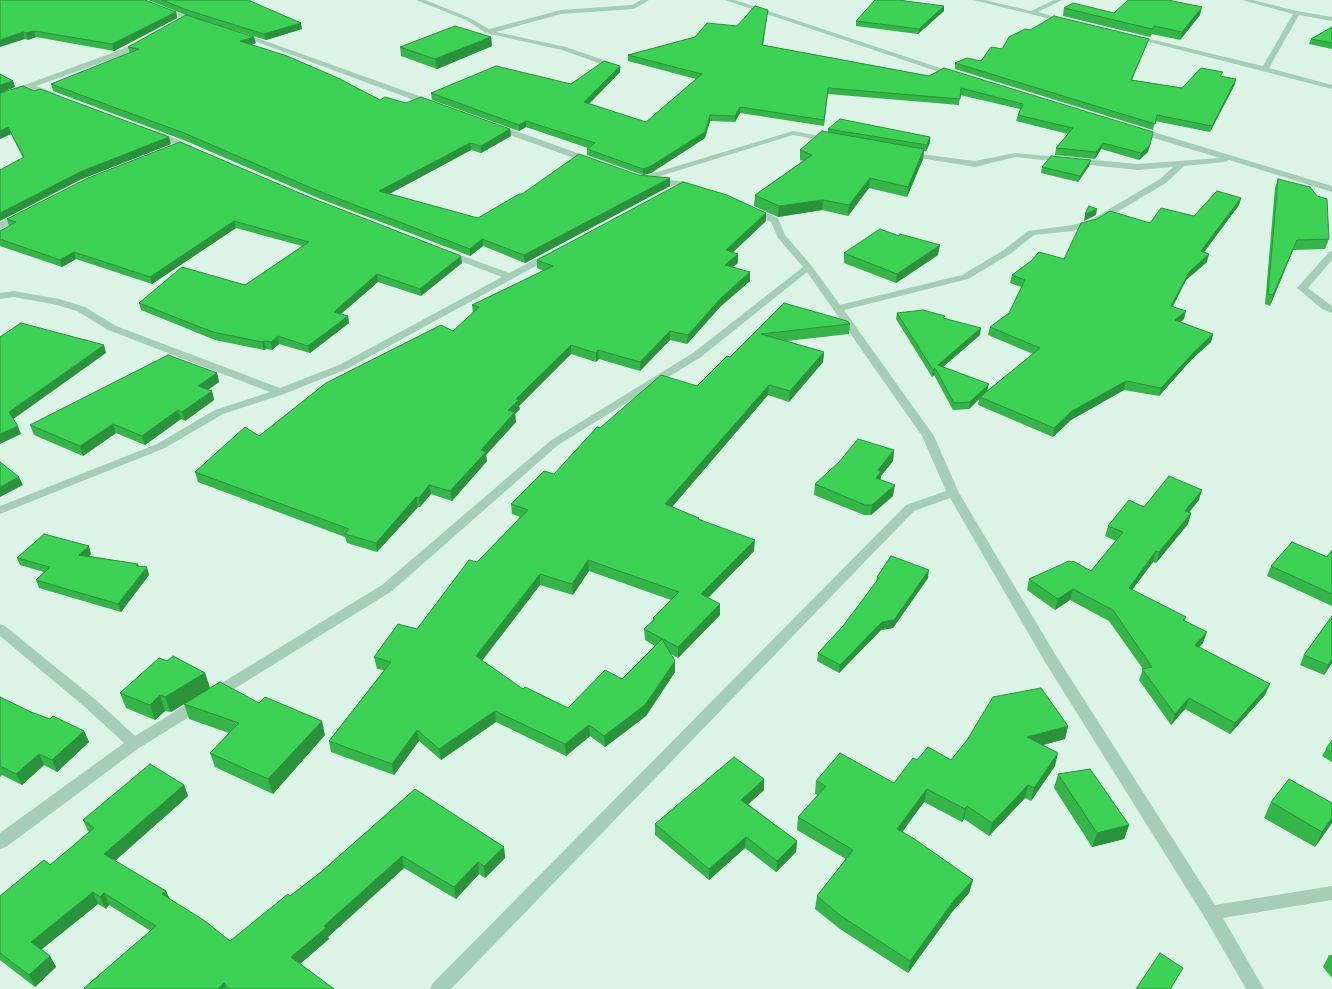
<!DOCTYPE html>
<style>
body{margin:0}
canvas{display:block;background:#dbf4e6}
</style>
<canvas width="1332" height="989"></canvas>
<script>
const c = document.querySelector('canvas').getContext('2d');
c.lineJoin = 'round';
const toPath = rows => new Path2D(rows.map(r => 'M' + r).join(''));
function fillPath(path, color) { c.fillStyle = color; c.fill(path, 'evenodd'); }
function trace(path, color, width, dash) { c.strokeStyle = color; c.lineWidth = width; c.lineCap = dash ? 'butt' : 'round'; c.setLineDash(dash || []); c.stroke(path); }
const street = toPath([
 [135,0,144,0,200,21,195,22,135,0],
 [416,0,425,0,470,18,489,29,561,10,632,5,641,0,649,0,634,9,561,14,496,32,566,47,621,66,622,68,618,70,562,50,486,33,466,20,416,0],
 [725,0,735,0,961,75,957,77,954,77,725,0],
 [973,0,985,0,1031,11,1054,0,1062,0,1038,12,1070,21,1067,23,973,0],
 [1242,0,1253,0,1297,11,1332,17,1332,21,1299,15,1269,68,1332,85,1332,89,1130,37,1133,35,1263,66,1293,14,1242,0],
 [240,32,436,102,437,104,436,106,430,106,238,35,237,34,240,32],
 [142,40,145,42,144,43,126,54,36,86,56,93,56,97,50,97,29,89,0,99,0,94,120,50,142,40],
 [493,125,499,125,594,159,595,161,594,163,588,163,493,129,493,125],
 [1134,128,1140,128,1332,186,1332,192,1229,160,1225,162,1184,166,1166,183,1095,225,1073,231,1034,235,1010,254,968,279,844,310,934,436,959,493,1055,654,1215,905,1332,886,1332,900,1223,918,1264,989,1246,989,1205,918,1045,662,950,498,914,511,451,989,430,989,433,983,906,505,946,491,922,436,807,272,701,357,558,445,392,591,139,748,6,847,0,849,0,833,124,743,86,708,0,636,0,624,5,626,96,700,135,736,382,585,550,441,693,353,803,267,778,238,771,222,748,212,747,210,748,208,754,208,778,218,785,235,811,265,840,305,962,275,1004,250,1028,231,1073,225,1089,221,1160,179,1173,167,1138,170,1015,157,975,167,908,156,904,154,905,152,975,161,1015,153,1138,164,1220,158,1134,132,1134,128],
 [152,131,158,131,198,149,197,151,191,151,152,135,152,131],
 [793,131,831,138,835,140,831,142,793,135,654,178,687,182,698,186,699,188,695,191,683,186,654,184,651,183,651,180,647,181,643,178,644,176,793,131],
 [22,212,26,215,25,217,0,229,0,222,22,212],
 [447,250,509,273,548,253,554,253,556,255,347,369,284,394,223,414,165,448,0,514,0,506,157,444,215,410,270,392,108,330,77,311,57,305,14,297,0,299,0,293,14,291,59,299,85,307,116,326,280,388,339,365,502,277,444,255,442,253,444,251,447,250],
 [1332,251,1332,260,1308,288,1332,306,1332,313,1322,309,1297,288,1329,252,1332,251]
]);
const wall = toPath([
 [0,0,176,12,177,18,114,51,36,37,28,40,25,39],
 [148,0,248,0,302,29,266,40,188,16],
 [1064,8,1114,13,1200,15,1180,40,1152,34,1150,37,1063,16],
 [944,11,918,34,856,26,856,21],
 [767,16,763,45,929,76,944,68,1148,152,1139,160,1101,149,1095,159,1055,155,1056,148,1068,134,1016,121,1020,109,960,95,959,105,828,94,824,126,740,113,735,122,710,121,705,138,651,173,643,175,587,155,587,149,588,148,526,127,519,131,432,100,431,93,571,84,620,66,620,72,589,104,646,122,696,79,628,61,628,55,737,26],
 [1332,27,1332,49,1309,44,1311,39],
 [491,37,492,46,437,69,401,56,400,47],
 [256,43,251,45,380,100,406,103,510,129,511,136,481,153,471,150,389,194,478,218,522,194,638,175,670,178,670,186,525,263,483,246,470,256,318,198,186,141,53,91,51,84,130,53,128,47],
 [1147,44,1132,80,1182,88,1222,76,1235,84,1210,132,1155,121,1153,130,955,69,955,63,981,61,1002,49],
 [0,74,13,81,15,87,0,93,34,91,171,144,82,179,23,158,11,134,0,139],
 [828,129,930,137,930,143,926,151,924,151,923,159,907,197,869,188,848,216,822,210,778,217,754,206,755,195,803,161,800,160,800,150,828,133],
 [1091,160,1089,166,1078,182,1041,173,1042,167],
 [88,178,462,263,421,296,378,282,341,314,348,316,349,323,310,353,279,344,272,350,266,349,264,350,215,340,141,310,139,303,245,285,302,246,236,228,152,284,76,259,62,267,0,246,0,231,9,226,7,219],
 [1278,179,1329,239,1325,249,1293,250,1270,306,1265,304,1275,188],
 [1241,198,1239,205,1204,252,1207,262,1186,280,1173,306,1184,319,1180,322,1213,334,1211,342,1191,360,1159,396,1124,390,1071,420,1053,437,978,405,979,399,969,409,953,410,934,375,932,377,896,319,897,313,945,318,980,335,943,367,987,391,1033,354,988,335,990,327,1009,313,1021,287,1010,283,1012,275,1064,259,1150,223,1194,216],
 [766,213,766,221,732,253,738,254,738,263,732,267,750,281,721,306,687,344,670,340,640,371,599,359,596,362,571,354,519,406,520,409,515,414,516,422,486,455,487,461,452,501,431,494,420,507,418,507,377,552,347,543,345,537,198,482,195,472,259,436,453,331,473,313,472,305,544,271,537,268,537,260],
 [844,253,938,255,896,283,844,263],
 [784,303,850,324,849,334,787,341,824,352,823,362,789,402,768,395,672,507,699,520,754,551,708,598,720,615,678,658,671,654,675,672,646,716,605,747,590,736,566,756,496,722,441,760,419,741,394,775,331,752,329,741,384,670,377,669,374,657,417,629,477,562,520,517,512,514,511,504,554,474,600,428,697,386,730,357],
 [589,571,671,600,653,618,653,620,644,629,645,640,655,646,622,679,568,708,523,689,482,661,540,585,573,595],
 [217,373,219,382,208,389,212,391,214,400,185,421,181,419,145,445,116,433,83,456,34,435,30,425],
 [894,450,893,461,881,476,880,480,893,496,871,515,864,515,814,495,815,484],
 [1199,500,1189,512,1191,513,1188,524,1156,563,1153,562,1132,590,1186,617,1185,620,1203,643,1199,647,1265,695,1230,734,1185,709,1171,725,1139,680,1143,669,1109,621,1070,600,1055,610,1027,590,1029,579,1091,571,1116,541,1105,536,1108,526,1144,507],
 [1332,550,1332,606,1267,576,1271,566,1327,557],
 [91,554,89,556,138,564,139,566,149,575,121,612,39,588,36,580,44,572,20,565,17,558],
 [877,577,928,578,893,628,881,630,839,673,817,661,818,653,843,626,876,582],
 [1332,616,1332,663,1324,675,1300,665,1304,655],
 [167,661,205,673,210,688,259,703,325,735,273,794,215,767,210,753,229,733,189,719,184,704,171,712,165,711,155,720,126,708,120,693],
 [0,697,31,712,84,731,89,742,57,772,44,765,22,785,2,775,0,777],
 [1068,726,1065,739,1043,745,1055,766,1031,801,1025,798,989,836,964,819,962,822,924,802,902,832,973,880,969,893,952,912,908,973,840,929,815,909,817,896,846,859,797,830,798,817,818,795,815,794,816,781,894,783,917,760,951,760],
 [1332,740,1332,762,1322,756,1326,749],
 [1058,774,1129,825,1124,839,1092,847,1054,788],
 [184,785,188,796,115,861,166,891,169,898,230,941,290,896,321,872,415,789,504,847,505,858,485,878,479,874,456,899,404,868,328,937,329,939,300,964,334,989,85,989,84,988,151,931,109,905,106,909,98,904,42,949,50,956,56,967,35,987,0,960,0,896,50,865,89,832,88,831,83,820],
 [764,790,748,804,797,841,796,852,776,872,745,848,709,880,655,835,655,824],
 [1271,802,1332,823,1315,847,1264,818],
 [1329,955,1332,955,1332,978,1323,967]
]);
const shadedWall = toPath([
 [944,6,944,11,918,34,919,29],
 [1202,7,1200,15,1180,40,1182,32],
 [768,10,767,16,762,51,762,45],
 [176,12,177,18,114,51,112,44],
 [301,23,302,29,266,40,264,34],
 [34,31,36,37,28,40,26,33],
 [23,32,25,39,0,47,0,40],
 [254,37,256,43,241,48,240,41],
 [491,37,492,46,437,69,435,59],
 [620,66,620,72,584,109,584,102],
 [1236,79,1235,84,1210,132,1212,126],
 [13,81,15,87,0,93,0,85],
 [740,107,740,113,735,122,735,116],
 [710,115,710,121,705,138,651,173,643,175,643,169],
 [526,121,526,127,519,131,519,125],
 [8,127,11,134,0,139,0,131],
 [510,129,511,136,481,153,481,146],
 [169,137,171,144,82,179,0,221,0,213,80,172],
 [930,137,930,143,926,151,927,145],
 [470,143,471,150,380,199,379,191],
 [1103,143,1101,149,1095,159,1096,152],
 [1150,145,1148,152,1139,160,1141,153],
 [924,149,923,159,907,197,908,187],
 [1091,160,1089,166,1078,182,1080,176],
 [670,178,670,186,525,263,524,255],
 [870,178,869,188,848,216,849,205],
 [1241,198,1239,205,1199,259,1201,251],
 [823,200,822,210,778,217,779,206],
 [1097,209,1096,215,1084,221,1085,214],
 [766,213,766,221,726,259,726,250],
 [234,221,236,228,152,284,150,277],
 [482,239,483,246,470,256,470,249],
 [1297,240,1293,250,1270,306,1273,295],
 [940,245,938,255,896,283,897,274],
 [74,252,76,259,62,267,60,260],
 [738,254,738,263,724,274,725,265],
 [1209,254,1207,262,1186,280,1169,314,1171,306,1189,272],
 [461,256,462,263,421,296,420,289],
 [750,272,750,281,721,306,687,344,688,335,721,298],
 [377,274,378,282,335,319,334,312],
 [1186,311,1184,319,1172,328,1175,320],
 [348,316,349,323,310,353,308,346],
 [981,328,980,335,937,372,938,365],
 [670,331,670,340,640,371,640,362],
 [1213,334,1211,342,1191,360,1159,396,1161,388,1194,352],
 [278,336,279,344,272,350,271,342],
 [264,341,266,349,264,350,262,342],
 [104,345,106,353,12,420,9,412],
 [571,345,571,354,519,406,520,409,515,414,516,422,486,455,487,461,452,501,450,491,481,450,516,399],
 [598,350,599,359,596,362,596,353],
 [824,352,823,362,789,402,790,391],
 [935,368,934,375,932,377,933,370],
 [217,373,219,382,201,395,198,386],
 [1126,381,1124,390,1071,420,1053,437,1054,428,1072,411],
 [989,384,987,391,980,397,979,399,969,409,970,402],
 [769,385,768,395,665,515,665,504],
 [212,391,214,400,185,421,182,412],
 [178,410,181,419,145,445,142,436],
 [113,424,116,433,83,456,80,446],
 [18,426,21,434,0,444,0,434],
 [894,450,893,461,881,476,880,482,876,478,878,470],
 [19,477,23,485,0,497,0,487],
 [429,485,431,494,420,507,419,498],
 [895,485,893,496,871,515,872,505],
 [1202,490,1199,500,1182,521,1185,511],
 [416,497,418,507,377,552,376,543],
 [1191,513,1188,524,1156,563,1159,552],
 [755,540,754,551,701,605,701,594],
 [89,546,91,554,82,563,79,555],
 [1156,551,1153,562,1126,598,1129,588],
 [588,560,589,571,573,595,572,584],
 [147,567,149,575,121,612,118,604],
 [929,570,928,578,893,628,881,630,839,673,840,665],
 [540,574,540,585,477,667,476,656],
 [1073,589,1070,600,1055,610,1058,599],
 [720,604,720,615,678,658,678,647],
 [1207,632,1203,643,1191,656,1195,645],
 [1332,659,1332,663,1324,675,1328,665],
 [675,661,675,672,646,716,605,747,604,736],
 [205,673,210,688,171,712,165,697],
 [1270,684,1265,695,1230,734,1235,723],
 [160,695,165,711,155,720,150,705],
 [1189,698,1185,709,1171,725,1175,714],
 [495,711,496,722,441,760,439,749],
 [322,721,325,735,273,794,268,779],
 [589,725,590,736,566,756,565,744],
 [1068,726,1065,739,1024,750,1027,737],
 [417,730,419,741,394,775,392,764],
 [84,731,89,742,57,772,52,760],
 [1058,753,1055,766,1031,801,1034,788],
 [39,754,44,765,22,785,16,774],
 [764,779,764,790,741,811,741,800],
 [184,785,188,796,109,866,104,854],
 [1028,785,1025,798,989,836,992,823],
 [927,789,924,802,895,842,897,829],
 [967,806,964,819,962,822,965,809],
 [1332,818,1332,823,1315,847,1322,832],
 [1129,825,1124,839,1092,847,1097,833],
 [746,837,745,848,709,880,709,869],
 [797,841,796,852,776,872,777,861],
 [504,847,505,858,485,878,484,866],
 [402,856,404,868,328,937,329,939,294,969,291,957,324,926],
 [478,862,479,874,456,899,454,887],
 [973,880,969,893,952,912,908,973,910,961,955,899],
 [166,891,171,902,162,894],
 [93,892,98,904,37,953,31,942],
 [104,893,109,905,106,909,100,897],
 [50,956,56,967,35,987,29,975],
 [1183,968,1171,989,1170,989],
 [224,983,226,989,218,989]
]);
const building = toPath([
 [0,0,145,0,176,12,112,44,34,31,26,33,23,32,0,40,0,0],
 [162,0,248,0,301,23,264,34,187,10,162,0],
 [875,0,898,0,944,6,919,29,856,21,875,0],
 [1128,0,1168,0,1202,7,1182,32,1154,26,1152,29,1064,8,1073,3,1114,13,1128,0],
 [755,6,768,10,762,45,929,76,944,68,1153,132,1150,145,1141,153,1103,143,1096,152,1056,148,1073,128,1018,115,1023,104,961,88,960,99,828,88,824,120,740,107,735,116,710,115,705,132,651,166,643,169,587,149,595,143,526,121,519,125,431,93,496,66,571,84,604,61,620,66,584,102,646,122,702,74,628,55,695,37,707,23,737,26,755,6],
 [186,15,254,37,240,41,287,56,338,78,380,100,385,97,406,103,421,97,510,129,481,146,470,143,379,191,478,218,519,194,522,194,579,154,638,175,670,178,524,255,482,239,470,249,316,190,184,133,51,84,139,49,128,47,186,15],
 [1054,16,1149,39,1131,80,1182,88,1201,68,1223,72,1220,76,1236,79,1212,126,1157,115,1155,124,955,63,967,58,981,61,991,47,1002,49,1009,37,1025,29,1030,30,1054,16],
 [455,26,491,37,435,59,400,47,455,26],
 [1332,27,1332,43,1311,39,1332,27],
 [0,74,13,81,0,85,0,74],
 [23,86,34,91,40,89,169,137,80,172,0,213,0,170,24,157,8,127,0,131,0,93,23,86],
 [840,119,930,137,927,145,828,129,840,119],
 [822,131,924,149,908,187,870,178,849,205,823,200,779,206,755,195,812,155,800,150,822,131],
 [180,142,309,197,461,256,420,289,377,274,334,312,348,316,308,346,278,336,271,342,264,341,262,342,213,332,139,303,182,267,245,285,309,242,234,221,150,277,74,252,60,260,0,239,0,231,16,222,7,219,88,178,180,142],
 [1051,156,1091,160,1080,176,1042,167,1051,156],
 [1278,179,1310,187,1317,196,1327,199,1329,239,1297,240,1273,295,1268,294,1278,179],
 [683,182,727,195,766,213,726,250,738,254,725,265,750,272,721,298,688,335,670,331,640,362,598,350,596,353,571,345,516,399,519,400,508,410,515,412,481,450,486,452,450,491,429,485,419,498,416,497,376,543,345,534,349,529,195,472,245,427,259,436,326,383,441,325,453,331,479,307,472,305,553,266,537,260,683,182],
 [1217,191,1241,198,1201,251,1209,254,1189,272,1171,306,1186,311,1175,320,1213,334,1194,352,1161,388,1126,381,1072,411,1054,428,980,397,1040,348,990,327,1009,313,1025,280,1012,275,1031,261,1039,252,1064,259,1081,223,1097,219,1110,211,1150,223,1161,208,1194,216,1217,191],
 [1089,206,1097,209,1085,214,1089,206],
 [880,229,899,236,900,234,940,245,897,274,844,253,880,229],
 [784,303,847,321,850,324,761,334,824,352,790,391,769,385,665,504,699,518,698,519,755,540,701,594,720,604,678,647,644,629,655,619,653,618,679,592,588,560,572,584,540,574,476,656,523,689,525,687,568,708,605,670,622,679,662,639,675,661,645,705,604,736,589,725,565,744,495,711,439,749,417,730,392,764,329,741,391,662,374,657,398,624,417,629,469,560,477,562,528,510,511,504,544,471,554,474,597,427,600,428,661,375,697,386,727,356,730,357,784,303],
 [923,310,945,316,943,318,981,328,938,365,989,384,970,402,954,403,935,368,933,370,897,313,923,310],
 [21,323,104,345,9,412,18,426,0,434,0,337,21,323],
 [168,355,217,373,198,386,212,391,182,412,178,410,142,436,113,424,80,446,30,425,168,355],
 [858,439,894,450,878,470,881,472,876,478,895,485,872,505,865,505,815,484,839,462,858,439],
 [0,462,19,477,0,487,0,462],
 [1169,476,1202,490,1185,511,1191,513,1159,552,1156,551,1129,588,1186,617,1183,620,1207,632,1195,645,1270,684,1235,723,1189,698,1175,714,1142,669,1152,667,1113,610,1073,589,1058,599,1029,579,1069,561,1072,562,1073,561,1091,571,1123,532,1108,526,1129,500,1144,507,1169,476],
 [44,534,89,546,79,555,138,564,136,566,147,567,118,604,36,580,50,567,17,558,44,534],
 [1292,542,1327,557,1332,550,1332,594,1271,566,1292,542],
 [891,556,929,570,894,620,882,622,840,665,818,653,843,626,879,578,877,577,891,556],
 [1332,616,1332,659,1328,665,1304,655,1332,616],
 [173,656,205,673,165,697,160,695,150,705,120,693,159,658,167,661,173,656],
 [220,682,259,703,265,697,322,721,268,779,210,753,239,723,184,704,220,682],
 [1041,688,1068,726,1027,737,1058,753,1034,788,1028,785,992,823,967,806,965,809,927,789,897,829,913,838,973,880,955,899,910,961,841,916,817,896,853,850,798,817,826,786,816,781,840,753,894,783,913,758,917,760,928,747,951,760,967,740,993,697,1041,688],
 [0,697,31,712,50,719,53,716,84,731,52,760,39,754,16,774,0,766,0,697],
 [1332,740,1332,752,1326,749,1332,740],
 [734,757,764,779,741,800,797,841,777,861,746,837,709,869,655,824,734,757],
 [150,764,184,785,104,854,166,891,162,894,205,921,230,941,288,894,290,896,321,872,415,789,504,847,484,866,478,862,454,887,402,856,324,926,326,928,291,957,334,989,229,989,224,983,218,989,86,989,84,988,156,926,104,893,100,897,93,892,31,942,50,956,29,975,0,953,0,896,44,860,50,865,94,828,83,820,150,764],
 [1090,769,1129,825,1097,833,1058,774,1090,769],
 [1289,779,1332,803,1332,818,1322,832,1271,802,1289,779],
 [1160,953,1183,968,1170,989,1136,989,1160,953]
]);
fillPath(street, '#a6cdb5');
fillPath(wall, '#34b449');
fillPath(shadedWall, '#2b923c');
fillPath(building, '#3dd155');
trace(building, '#2b923c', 1);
</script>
